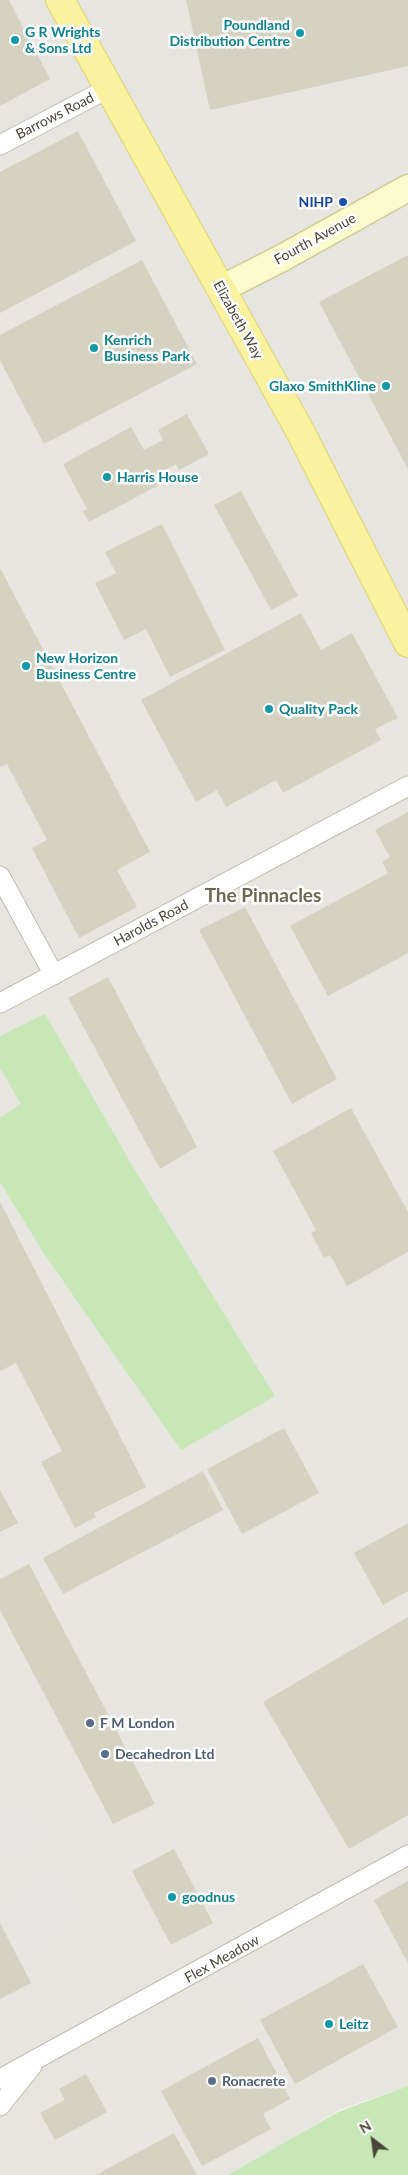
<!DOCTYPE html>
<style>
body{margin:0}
#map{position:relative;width:408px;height:2175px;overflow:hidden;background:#f5f4eb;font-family:Lato,sans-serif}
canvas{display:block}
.north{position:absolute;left:348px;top:2115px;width:50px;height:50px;-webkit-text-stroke:4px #fff;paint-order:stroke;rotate:330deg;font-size:14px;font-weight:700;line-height:20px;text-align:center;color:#494639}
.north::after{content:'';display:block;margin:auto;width:18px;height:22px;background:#494639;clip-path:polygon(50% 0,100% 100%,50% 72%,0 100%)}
</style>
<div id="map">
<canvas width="408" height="2175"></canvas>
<div class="north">N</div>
</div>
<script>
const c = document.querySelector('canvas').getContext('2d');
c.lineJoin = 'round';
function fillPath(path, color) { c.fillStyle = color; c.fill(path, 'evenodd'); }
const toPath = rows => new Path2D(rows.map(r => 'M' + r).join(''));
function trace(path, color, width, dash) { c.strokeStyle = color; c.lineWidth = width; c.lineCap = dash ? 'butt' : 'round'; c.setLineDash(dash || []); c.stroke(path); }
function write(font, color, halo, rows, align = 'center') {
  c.font = font + ' Lato,sans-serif'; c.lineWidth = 5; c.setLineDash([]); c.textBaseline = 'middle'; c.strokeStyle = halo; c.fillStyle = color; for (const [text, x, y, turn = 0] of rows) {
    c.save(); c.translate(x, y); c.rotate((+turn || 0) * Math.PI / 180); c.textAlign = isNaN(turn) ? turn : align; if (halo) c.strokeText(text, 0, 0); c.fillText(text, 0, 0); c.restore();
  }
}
const industrial = toPath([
 [0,0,408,0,408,2086,339,2110,233,2175,0,2175]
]);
const green = toPath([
 [45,1014,136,1172,275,1396,181,1450,45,1255,0,1182,0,1118,21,1104,0,1068,0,1036],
 [408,2086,408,2175,228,2175,338,2112]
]);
const parking = toPath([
 [20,1801,40,1837,0,1859,0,1813],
 [61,1872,85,1915,24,1948,1,1906],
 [364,1904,387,1947,253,2018,230,1976]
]);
const building = toPath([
 [0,0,9,0,50,79,0,106],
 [186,0,408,0,408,66,210,110],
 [78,131,136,241,0,313,0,172],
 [408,255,408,469,319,302],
 [142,260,197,364,44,444,0,360,0,335],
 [187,414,209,454,179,470,176,464,156,475,161,484,89,522,83,511,87,509,63,464,131,427,144,450,163,440,158,430],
 [241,491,298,596,271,610,214,505],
 [162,524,225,650,170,677,146,629,124,640,95,583,116,573,105,552],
 [0,568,150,852,117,870,137,907,79,938,32,848,47,840,7,764,0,767],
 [301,613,321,650,352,633,398,718,375,729,381,740,283,793,276,780,226,807,217,790,196,802,141,700],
 [408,812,408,953,328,996,290,926,388,873,382,862,390,857,375,830],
 [245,907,337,1079,292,1104,199,930],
 [108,977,197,1147,160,1169,68,998],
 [351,1108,408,1212,408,1252,347,1286,330,1255,324,1258,311,1233,316,1230,273,1151],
 [0,1202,146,1487,94,1513,96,1517,75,1528,41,1462,62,1451,16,1363,0,1371],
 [284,1428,319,1493,242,1534,207,1469],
 [203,1471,223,1510,63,1594,43,1558],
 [0,1490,18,1523,0,1532],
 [408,1523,408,1591,383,1605,354,1553],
 [29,1564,155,1804,113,1824,0,1610,0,1579],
 [408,1617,408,1815,349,1849,263,1702],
 [174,1849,213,1923,171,1945,132,1871],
 [408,1881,408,1963,374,1900],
 [0,1923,31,1983,0,1999],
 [363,1964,398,2027,295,2084,260,2020],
 [258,2038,290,2099,263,2114,271,2129,202,2166,161,2091],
 [86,2074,107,2112,55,2140,40,2113,65,2100,59,2089],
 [174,2133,197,2175,96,2175]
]);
const street = toPath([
 [0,145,109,88],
 [0,876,54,975],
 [0,1003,408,786],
 [0,2079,408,1855],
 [0,2106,32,2066]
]);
const secondary = toPath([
 [221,289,282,258,408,188]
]);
const primary = toPath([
 [60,0,300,431,408,643]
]);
const markers = [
 [300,33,5,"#0f9aa8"],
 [15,40,5,"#0f9aa8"],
 [343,202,5,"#1a4fb4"],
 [94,348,5,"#0f9aa8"],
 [386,386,5,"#0f9aa8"],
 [107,477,5,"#0f9aa8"],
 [26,666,5,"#0f9aa8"],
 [269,709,5,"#0f9aa8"],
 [90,1723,5,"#5c6f8a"],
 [105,1754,5,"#5c6f8a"],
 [172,1897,5,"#0f9aa8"],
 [329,2024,5,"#0f9aa8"],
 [212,2081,5,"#5c6f8a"]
];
const cultureNames = [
 ["Poundland",290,25,"right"],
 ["Distribution Centre",290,41,"right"],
 ["G R Wrights",25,32],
 ["& Sons Ltd",25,48],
 ["Kenrich",104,340],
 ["Business Park",104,356],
 ["Glaxo SmithKline",376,386,"right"],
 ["Harris House",117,477],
 ["New Horizon",36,658],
 ["Business Centre",36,674],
 ["Quality Pack",279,709],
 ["goodnus",182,1897],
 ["Leitz",339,2024]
];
const streetNames = [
 ["Barrows Road",55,116,-27],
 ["Fourth Avenue",315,239,-29],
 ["Elizabeth Way",238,320,61],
 ["Harolds Road",151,923,-28],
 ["Flex Meadow",222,1959,-29]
];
const transitNames = [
 ["NIHP",333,202]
];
const serviceNames = [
 ["F M London",100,1723],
 ["Decahedron Ltd",115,1754],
 ["Ronacrete",222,2081]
];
const districtNames = [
 ["The Pinnacles",263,896]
];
fillPath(industrial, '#e7e5df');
fillPath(green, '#c7e7b6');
fillPath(parking, '#e7e6e2');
fillPath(building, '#d6d2c1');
trace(street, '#c0bdae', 21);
trace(secondary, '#d2cf9c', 29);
trace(primary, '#dfd46e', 30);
trace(street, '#fff', 19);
trace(secondary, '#fcfbcd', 26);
trace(primary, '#faf29f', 28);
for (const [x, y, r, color] of markers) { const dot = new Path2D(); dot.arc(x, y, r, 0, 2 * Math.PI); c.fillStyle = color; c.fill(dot); trace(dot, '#fff', 2); }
write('bold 14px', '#0d838f', '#fff', cultureNames, 'left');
write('14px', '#494639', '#fff', streetNames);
write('bold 14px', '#164399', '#fff', transitNames, 'right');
write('bold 14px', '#4e5e75', '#fff', serviceNames, 'left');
write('bold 19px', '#6b6650', '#fff', districtNames);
</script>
